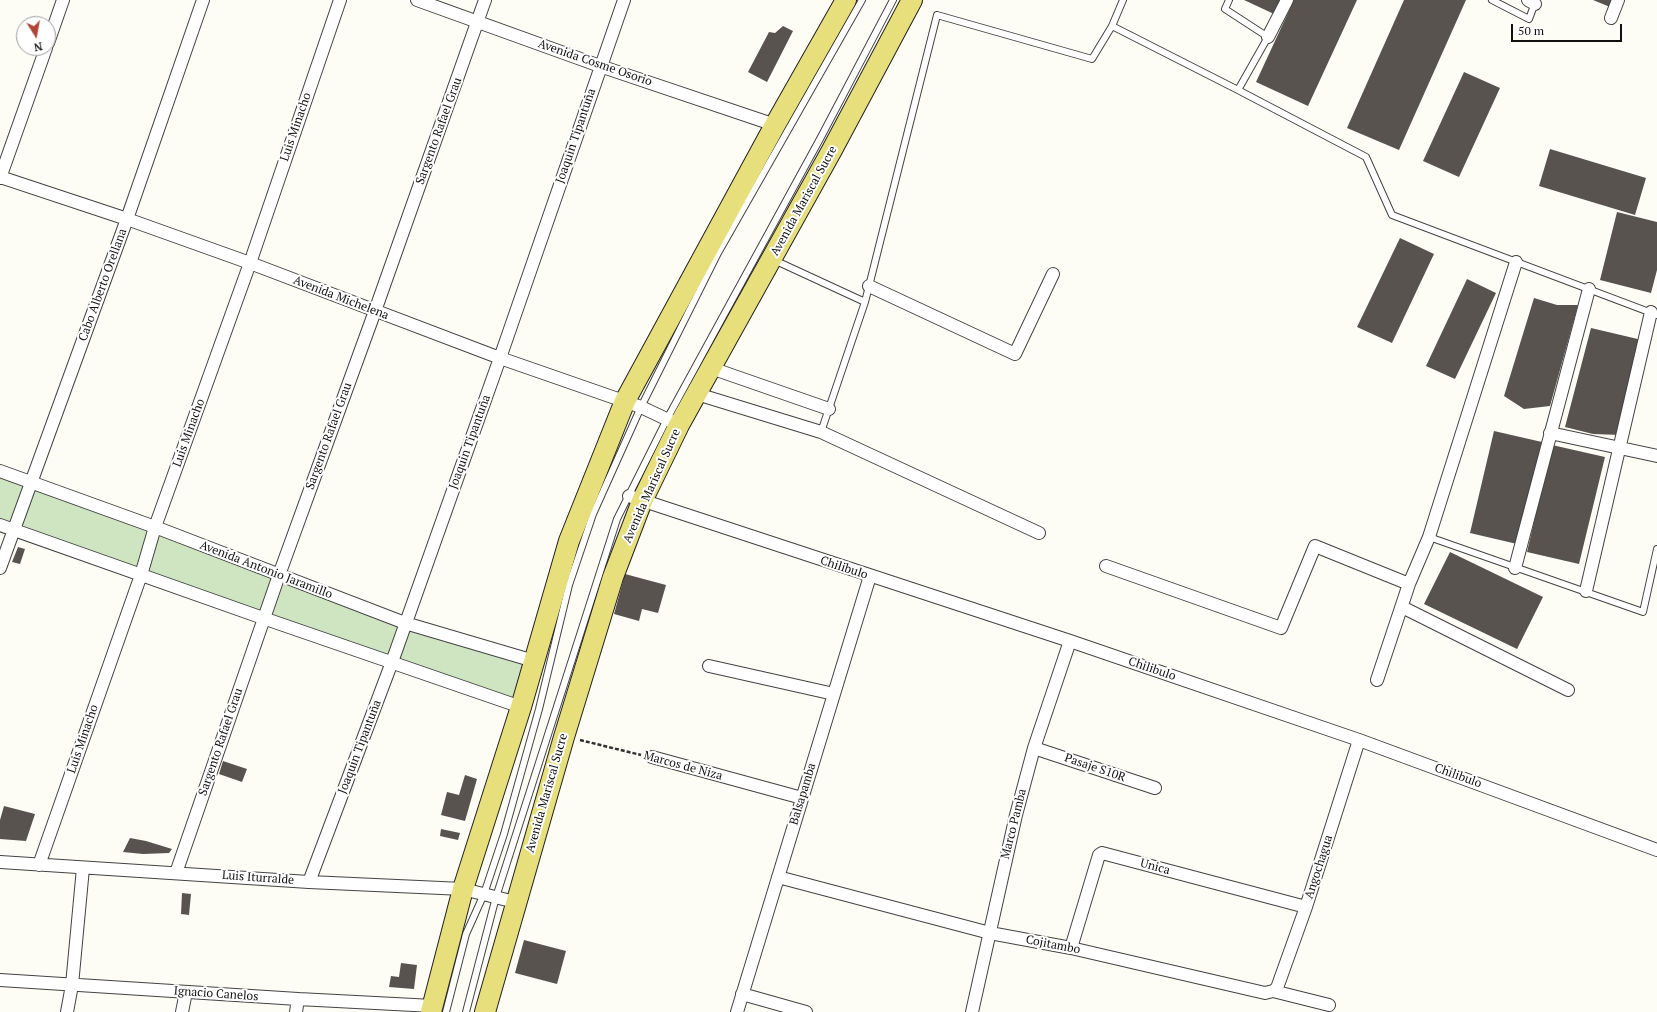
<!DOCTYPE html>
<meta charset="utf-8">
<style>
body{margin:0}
#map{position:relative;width:1657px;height:1012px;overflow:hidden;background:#fefdf5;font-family:"PT Serif",serif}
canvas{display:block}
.north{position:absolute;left:16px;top:16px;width:40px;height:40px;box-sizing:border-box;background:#fff;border:1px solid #9f9f9f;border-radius:50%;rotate:169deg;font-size:11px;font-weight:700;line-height:16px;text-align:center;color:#101010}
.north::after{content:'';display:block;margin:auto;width:14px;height:18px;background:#af4639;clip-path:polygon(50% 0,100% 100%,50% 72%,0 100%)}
.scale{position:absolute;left:1511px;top:24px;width:111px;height:18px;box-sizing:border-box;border:2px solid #101010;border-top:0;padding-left:5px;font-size:12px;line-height:14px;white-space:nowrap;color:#101010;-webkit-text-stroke:3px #fff;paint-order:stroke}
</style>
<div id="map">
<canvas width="1657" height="1012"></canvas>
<div class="north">N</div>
<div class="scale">50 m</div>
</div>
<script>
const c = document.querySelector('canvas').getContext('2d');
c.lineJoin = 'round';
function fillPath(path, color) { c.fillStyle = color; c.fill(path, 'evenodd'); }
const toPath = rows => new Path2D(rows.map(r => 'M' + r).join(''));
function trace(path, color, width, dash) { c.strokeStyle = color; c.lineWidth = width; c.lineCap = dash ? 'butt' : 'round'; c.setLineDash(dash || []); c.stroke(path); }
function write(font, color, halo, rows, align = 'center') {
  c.font = font + ' "PT Serif",serif'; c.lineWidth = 4; c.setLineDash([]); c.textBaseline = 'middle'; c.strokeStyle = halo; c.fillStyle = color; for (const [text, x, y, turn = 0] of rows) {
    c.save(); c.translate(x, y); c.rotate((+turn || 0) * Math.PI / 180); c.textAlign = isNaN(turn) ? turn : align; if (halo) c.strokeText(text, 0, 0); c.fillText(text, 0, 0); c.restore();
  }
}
const green = toPath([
 [0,471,279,575,534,661,521,707,0,525]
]);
const building = toPath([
 [1244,0,1281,0,1274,14],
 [1294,0,1357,0,1308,106,1256,82],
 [1404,0,1466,0,1399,150,1347,128],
 [1593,0,1613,0,1610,7],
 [783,26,793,31,767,82,748,72,769,32,775,33],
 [1464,72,1500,88,1459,177,1423,161],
 [1550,149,1646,178,1635,215,1539,186],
 [1617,212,1657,222,1657,270,1651,293,1600,280],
 [1400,238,1434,254,1392,343,1357,327],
 [1467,279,1496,293,1455,379,1426,366],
 [1534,298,1557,305,1578,305,1550,406,1524,409,1504,396],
 [1591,328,1642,340,1620,435,1593,434,1565,427],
 [1494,431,1542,442,1517,544,1470,533],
 [1552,445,1605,457,1579,564,1527,552],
 [18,547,25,549,20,564,12,562],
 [1450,552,1543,597,1517,649,1424,604],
 [625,574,666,585,658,613,642,609,639,621,614,614],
 [223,761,247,769,242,782,219,774],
 [465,775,477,779,465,821,441,815,447,792,459,795],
 [4,806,35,814,26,841,0,839,0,820],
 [441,829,460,833,458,840,440,836],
 [130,838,146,841,172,849,169,853,143,854,123,852],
 [182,893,191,894,189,915,181,914],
 [524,940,566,951,557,984,515,973],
 [401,963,417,965,414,989,389,987,391,976,399,977]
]);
const path = toPath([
 [580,740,641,755]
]);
const lane = toPath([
 [1123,0,1112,26,1238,90],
 [1229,0,1225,9,1268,37,1238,90,1366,157,1392,215,1657,315],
 [1492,0,1529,19,1535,3],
 [774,260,865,302],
 [821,432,865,302,937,15,1092,59,1112,26],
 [1429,537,1643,612,1657,549],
 [446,1012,466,934,484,894,504,834,539,709,569,585,593,514,641,407,718,253,862,0],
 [466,1012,496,897,617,519,667,419,821,137,893,0]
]);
const street = toPath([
 [417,0,600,66,775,125],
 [1528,0,1535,4],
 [1611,18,1618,0],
 [1268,37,1287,0],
 [48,43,63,0],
 [0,177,127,219,250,263,500,358,641,407,679,425],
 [0,178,46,48],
 [869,286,1015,354,1053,274],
 [711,368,829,409],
 [697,394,821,432,1039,533],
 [1550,433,1657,456],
 [0,471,155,527,405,623,534,661],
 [629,496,1070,641,1359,740,1657,850],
 [0,525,263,618,521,707],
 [1106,566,1281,628,1315,546,1409,584],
 [0,568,127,219,203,0],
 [1515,568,1589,289],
 [1586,591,1651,312],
 [1402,607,1568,690],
 [709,666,834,694],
 [1377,680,1409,584,1429,537,1516,262],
 [1034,748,1155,788],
 [652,757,802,798],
 [0,862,309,882,463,889,515,902],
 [39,865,141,575,155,527,250,263,340,0],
 [176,873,279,575,375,311,485,0],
 [778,877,990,933,1071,948,1265,993,1273,991,1329,1005],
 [309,882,392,662,500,358,624,0],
 [1071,948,1099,855,1102,853,1306,907],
 [0,980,298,999,433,1006],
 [1273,991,1277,988,1306,907,1359,740],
 [742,994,806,1012],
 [67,1012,72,985,83,868],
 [182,1012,186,992],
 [296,1012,298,999],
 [737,1012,870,576],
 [972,1012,1016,815,1034,748,1070,641]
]);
const primary = toPath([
 [431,1012,463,889,521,707,569,541,625,401,775,125,846,0],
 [485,1012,564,737,613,577,642,501,679,425,832,150,912,0]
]);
const streetNames = [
 ["Avenida Cosme Osorio",595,63,19],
 ["Luis Minacho",296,127,-71],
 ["Sargento Rafael Grau",439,131,-70],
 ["Joaquin Tipantuña",576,136,-71],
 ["Avenida Mariscal Sucre",804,201,-61],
 ["Cabo Alberto Orellana",103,285,-70],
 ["Avenida Michelena",341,298,21],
 ["Luis Minacho",189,433,-70],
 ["Sargento Rafael Grau",329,436,-70],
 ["Joaquin Tipantuña",470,442,-70],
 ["Avenida Mariscal Sucre",652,486,-66],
 ["Chilibulo",844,568,18],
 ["Avenida Antonio Jaramillo",266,570,21],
 ["Chilibulo",1152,669,19],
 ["Luis Minacho",83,739,-71],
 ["Sargento Rafael Grau",221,742,-71],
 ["Joaquin Tipantuña",360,747,-69],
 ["Marcos de Niza",683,766,15],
 ["Pasaje S10R",1095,768,19],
 ["Chilibulo",1458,776,20],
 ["Avenida Mariscal Sucre",547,793,-74],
 ["Balsapamba",803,794,-73],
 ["Marco Pamba",1014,824,-76],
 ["Unica",1155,867,15],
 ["Angochagua",1319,867,-72],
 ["Luis Iturralde",258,878,4],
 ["Cojitambo",1053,945,11],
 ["Ignacio Canelos",216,994,4]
];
fillPath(green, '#cfe5c2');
fillPath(building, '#58534e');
trace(lane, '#434343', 8);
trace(street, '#434343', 14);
trace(primary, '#212121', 22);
trace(path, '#323232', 2.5, [4, 2]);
trace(lane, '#fff', 6);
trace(street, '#fff', 12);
trace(primary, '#e7de7c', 20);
write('12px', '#101010', '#fff', streetNames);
</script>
